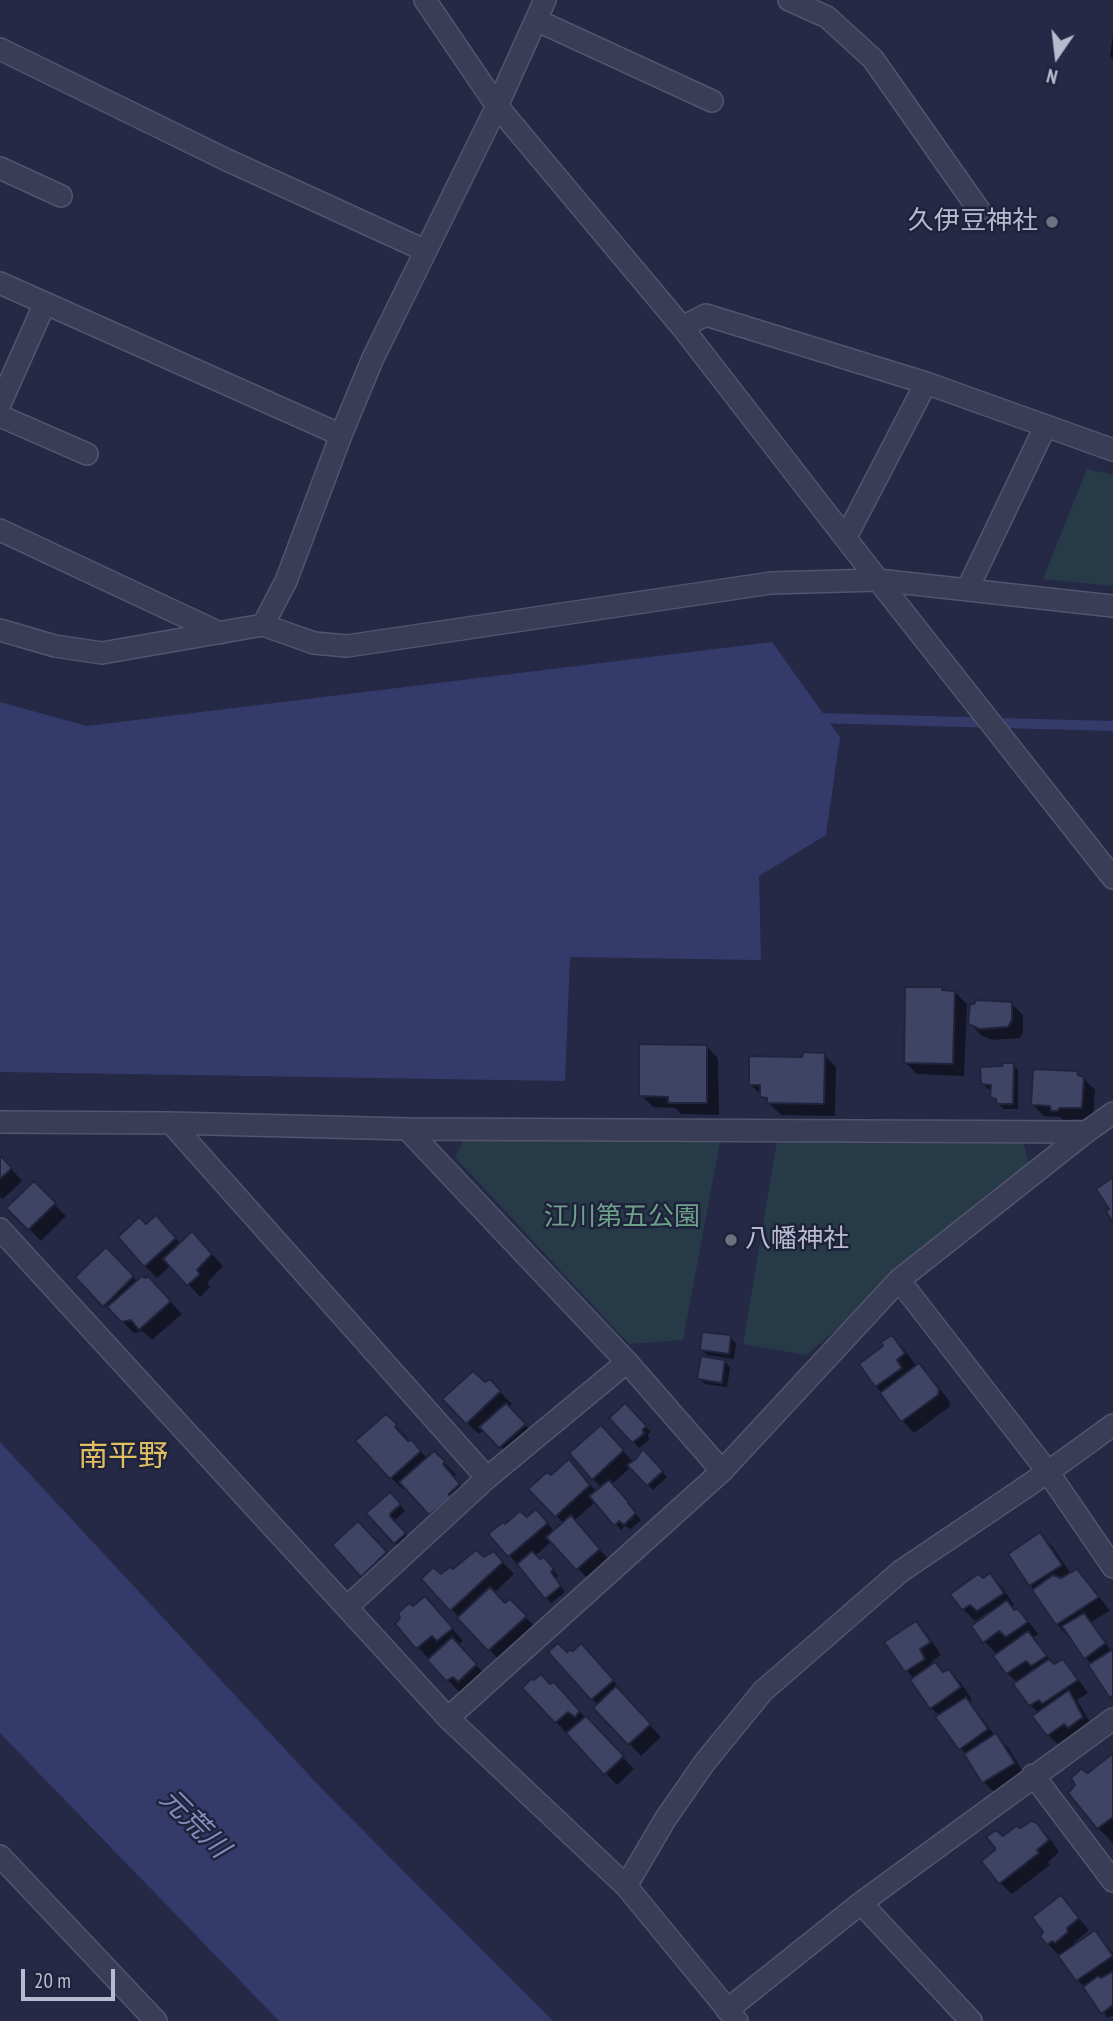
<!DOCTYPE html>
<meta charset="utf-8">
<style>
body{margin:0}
#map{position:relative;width:1113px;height:2021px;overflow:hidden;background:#252946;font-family:"PT Sans Narrow",sans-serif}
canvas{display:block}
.north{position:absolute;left:1022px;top:21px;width:70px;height:70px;-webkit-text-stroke:5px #1f223b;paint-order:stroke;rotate:194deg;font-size:19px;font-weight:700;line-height:28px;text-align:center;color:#b8bacf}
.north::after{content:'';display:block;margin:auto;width:24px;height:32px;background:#b8bacf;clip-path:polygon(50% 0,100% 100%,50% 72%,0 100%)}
.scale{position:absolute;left:21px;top:1969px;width:94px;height:32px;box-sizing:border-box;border:4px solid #b8bacf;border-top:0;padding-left:9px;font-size:21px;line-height:24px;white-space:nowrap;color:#b8bacf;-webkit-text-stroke:5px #1f223b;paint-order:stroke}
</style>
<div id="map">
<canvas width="1113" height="2021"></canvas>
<div class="north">N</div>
<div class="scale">20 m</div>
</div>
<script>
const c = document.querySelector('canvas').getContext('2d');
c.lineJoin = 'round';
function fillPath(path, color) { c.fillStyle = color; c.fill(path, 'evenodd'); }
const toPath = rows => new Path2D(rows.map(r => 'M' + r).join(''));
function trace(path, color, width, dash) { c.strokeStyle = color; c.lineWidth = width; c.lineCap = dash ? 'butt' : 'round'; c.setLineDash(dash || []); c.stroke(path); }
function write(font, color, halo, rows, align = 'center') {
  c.font = font + ' "PT Sans Narrow","Noto Sans JP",sans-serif'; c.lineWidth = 5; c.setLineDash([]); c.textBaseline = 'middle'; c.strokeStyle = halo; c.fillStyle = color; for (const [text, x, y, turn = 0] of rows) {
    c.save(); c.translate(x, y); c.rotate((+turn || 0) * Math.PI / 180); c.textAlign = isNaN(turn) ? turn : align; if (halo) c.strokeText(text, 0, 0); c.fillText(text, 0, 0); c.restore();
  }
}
const green = toPath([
 [1087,469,1113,475,1113,586,1043,579],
 [465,1137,721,1137,683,1340,629,1344,455,1157],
 [777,1140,1023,1142,1030,1166,806,1355,743,1344]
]);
const water = toPath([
 [772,642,840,737,826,835,759,876,761,960,570,957,565,1081,0,1072,0,702,87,726],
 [0,1442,321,1788,553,2021,279,2021,0,1733]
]);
const shadow = toPath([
 [1113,35,1113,59,1110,56],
 [943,991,955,992,967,1004,964,1076,917,1074,905,1062],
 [1011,1003,1023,1015,1023,1033,1020,1038,993,1040,982,1036,970,1023],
 [706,1046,718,1058,719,1115,681,1114,675,1108,653,1107,641,1095],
 [824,1055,836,1067,835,1116,781,1115,750,1084,804,1058],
 [1013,1065,1018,1070,1018,1109,1004,1109,992,1097,992,1089,988,1089,982,1083],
 [1077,1072,1095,1090,1093,1120,1072,1119,1069,1122,1065,1122,1060,1117,1044,1116,1032,1104],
 [0,1156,22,1181,3,1199,0,1197],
 [34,1184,66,1216,41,1241,9,1208],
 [168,1230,181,1244,204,1245,223,1266,207,1283,210,1287,200,1297,171,1265,157,1278,145,1266],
 [106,1250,138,1282,160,1290,182,1314,152,1340,143,1331,134,1333,117,1316,116,1317,104,1305],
 [730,1337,736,1343,734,1359,707,1355,702,1350],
 [892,1337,904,1349,917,1367,919,1365,931,1377,950,1402,949,1407,914,1433,903,1421,876,1386,885,1346],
 [725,1362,730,1367,727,1387,705,1384,699,1378],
 [489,1381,512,1404,508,1407,530,1430,506,1452,484,1430,479,1434,467,1423],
 [625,1406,651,1432,648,1434,649,1440,639,1448,611,1418],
 [386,1416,408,1438,406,1441,411,1442,428,1459,434,1453,456,1474,454,1477,470,1497,442,1526,406,1487,403,1489,391,1478],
 [613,1440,634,1463,649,1457,667,1477,653,1490,631,1467,611,1485,633,1508,633,1510,641,1520,631,1529,625,1526,621,1530,596,1501,574,1521,611,1562,589,1580,552,1541,535,1556,549,1565,558,1576,556,1579,565,1592,551,1603,491,1534,505,1526,526,1519,536,1512,555,1532,564,1524,531,1489,551,1478,568,1461,597,1492,602,1488,593,1479],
 [390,1494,405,1511,396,1519,395,1523,410,1539,401,1549,369,1513],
 [358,1524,398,1565,374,1587,362,1575],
 [1040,1534,1052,1546,1071,1574,1077,1571,1089,1583,1110,1611,1091,1622,1112,1652,1113,1651,1113,1698,1092,1665,1057,1624,1010,1555],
 [494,1553,514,1574,494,1593,505,1605,510,1601,537,1629,501,1662,423,1579,441,1576,484,1559],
 [990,1575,1002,1587,1014,1605,1012,1607,1030,1623,1038,1634,1033,1638,1055,1665,1063,1661,1074,1673,1088,1693,1077,1700,1094,1729,1060,1746,1048,1735,1039,1713,1030,1705,1018,1683,1007,1673,998,1655,985,1642,989,1615,987,1613,975,1621,963,1609,983,1580],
 [436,1610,463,1641,458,1645,487,1677,459,1692,397,1624],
 [916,1623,928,1635,941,1655,931,1662,933,1665,944,1674,949,1671,961,1683,972,1700,969,1702,977,1711,995,1736,1008,1747,1025,1775,996,1794,984,1782,940,1716,931,1708,914,1679,907,1671,887,1642],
 [550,1652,593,1657,624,1693,622,1695,661,1737,641,1756,596,1708,598,1705],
 [566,1697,634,1769,617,1785,556,1722],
 [1113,1756,1113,1843,1098,1828,1089,1774],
 [1036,1825,1049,1837,1059,1852,1048,1862,1050,1865,1012,1894,1000,1883,996,1851,1003,1839],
 [1060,1897,1089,1930,1073,1944,1075,1946,1095,1932,1113,1953,1113,2015,1108,2018,1059,1955,1048,1944]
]);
const stream = toPath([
 [816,718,1113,726]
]);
const building = toPath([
 [905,987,942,987,942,990,955,991,953,1064,904,1063,905,987],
 [976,1000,1012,1002,1012,1020,1008,1027,980,1029,968,1024,970,1004,974,1004,976,1000],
 [639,1044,707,1045,707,1103,668,1103,668,1097,639,1096,639,1044],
 [803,1052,825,1053,824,1104,767,1103,767,1098,760,1097,760,1085,749,1085,749,1056,802,1057,803,1052],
 [1003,1063,1014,1063,1013,1104,997,1104,996,1099,990,1097,991,1085,981,1084,980,1067,1002,1066,1003,1063],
 [1033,1069,1077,1071,1078,1075,1084,1077,1082,1108,1060,1108,1057,1111,1051,1111,1050,1106,1031,1105,1033,1069],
 [0,1155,12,1168,0,1179,0,1155],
 [1113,1177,1113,1222,1106,1212,1109,1209,1096,1189,1113,1177],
 [34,1181,56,1203,28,1230,6,1208,34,1181],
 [156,1215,176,1238,144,1267,118,1237,139,1217,146,1224,156,1215],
 [192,1231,212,1254,197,1270,200,1274,187,1286,163,1259,192,1231],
 [106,1247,134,1276,103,1307,75,1277,106,1247],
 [142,1276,146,1278,148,1276,171,1301,139,1330,131,1320,121,1322,107,1307,142,1276],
 [702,1332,731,1335,729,1354,700,1350,702,1332],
 [892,1335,905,1353,897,1360,902,1368,875,1387,859,1364,883,1346,881,1342,892,1335],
 [701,1356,725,1360,722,1383,697,1379,701,1356],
 [919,1363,939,1389,938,1395,901,1422,880,1393,919,1363],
 [473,1371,485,1382,490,1379,501,1391,466,1424,442,1399,473,1371],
 [506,1403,526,1424,499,1448,479,1427,506,1403],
 [625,1403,646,1425,648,1425,643,1429,643,1432,645,1433,632,1443,609,1418,625,1403],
 [386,1414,397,1424,395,1427,408,1441,412,1440,421,1451,390,1479,355,1441,386,1414],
 [601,1425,624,1450,592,1480,569,1453,601,1425],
 [643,1449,663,1471,647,1486,627,1465,636,1459,643,1449],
 [434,1451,445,1461,443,1464,460,1484,449,1494,450,1498,429,1515,399,1482,434,1451],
 [569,1459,590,1485,555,1517,528,1489,547,1472,551,1475,569,1459],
 [609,1480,628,1501,628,1503,636,1513,624,1525,619,1521,614,1526,589,1496,609,1480],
 [390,1492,401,1504,391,1513,390,1516,406,1533,394,1544,366,1513,390,1492],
 [536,1509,548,1523,508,1557,488,1534,503,1522,505,1524,520,1511,527,1517,536,1509],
 [571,1515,600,1549,576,1570,546,1537,571,1515],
 [358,1521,387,1552,361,1577,332,1545,358,1521],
 [1040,1532,1062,1565,1029,1586,1008,1554,1040,1532],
 [476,1550,484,1557,494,1551,503,1562,450,1611,421,1579,433,1567,441,1574,450,1567,453,1569,476,1550],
 [532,1551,540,1559,544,1557,554,1569,551,1572,561,1586,545,1599,517,1564,532,1551],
 [1077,1569,1099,1597,1056,1625,1032,1590,1053,1575,1061,1578,1077,1569],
 [990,1573,1004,1593,977,1611,970,1605,962,1610,950,1594,978,1574,983,1578,990,1573],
 [490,1587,505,1603,510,1599,527,1616,488,1651,457,1618,490,1587],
 [425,1596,453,1628,437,1641,432,1636,416,1649,395,1624,400,1618,398,1613,409,1603,413,1606,425,1596],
 [1007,1600,1014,1610,1018,1609,1028,1622,1006,1637,999,1631,983,1643,971,1626,1007,1600],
 [1084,1613,1106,1643,1084,1659,1062,1626,1084,1613],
 [916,1621,931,1642,920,1649,925,1659,905,1672,884,1642,916,1621],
 [1028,1631,1047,1656,1031,1666,1026,1661,1006,1674,993,1656,1028,1631],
 [452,1637,477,1664,458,1682,453,1677,446,1681,427,1660,452,1637],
 [558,1643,567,1652,570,1650,573,1651,581,1643,614,1680,591,1700,548,1652,558,1643],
 [1113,1649,1113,1695,1110,1698,1088,1665,1113,1649],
 [1049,1659,1054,1664,1063,1659,1078,1680,1042,1704,1039,1700,1029,1706,1013,1684,1049,1659],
 [935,1662,943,1672,949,1669,961,1687,930,1709,910,1680,935,1662],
 [541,1674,550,1684,554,1682,580,1711,575,1717,568,1712,555,1723,522,1688,532,1678,534,1680,541,1674],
 [616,1686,651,1724,628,1745,593,1708,616,1686],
 [1069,1690,1083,1717,1068,1728,1064,1724,1047,1736,1032,1716,1069,1690],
 [966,1697,988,1729,959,1750,935,1717,966,1697],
 [586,1716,624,1756,604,1775,566,1733,586,1716],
 [996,1733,1015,1763,982,1783,964,1754,996,1733],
 [1113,1753,1113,1817,1097,1829,1068,1793,1075,1785,1071,1778,1082,1768,1084,1771,1088,1773,1113,1753],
 [1031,1821,1037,1823,1049,1840,1037,1850,1039,1853,999,1884,981,1861,995,1850,995,1848,986,1837,996,1830,1003,1836,1016,1826,1021,1828,1031,1821],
 [1061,1895,1079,1918,1067,1928,1068,1932,1055,1943,1052,1941,1047,1945,1040,1937,1043,1932,1032,1917,1061,1895],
 [1095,1930,1113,1956,1076,1981,1058,1956,1095,1930],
 [1113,1971,1113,2005,1101,2014,1083,1987,1098,1976,1101,1978,1113,1971]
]);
const minor = toPath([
 [425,0,497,106,682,327,878,580,1113,878],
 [789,0,827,17,873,59,979,210],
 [536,20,712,101],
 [0,49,227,160,424,250],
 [0,168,61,196],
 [0,283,341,435],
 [682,327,706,315,926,383,1113,450],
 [0,404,45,303],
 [0,416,87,454],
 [0,530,220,633],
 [846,537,926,383],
 [967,590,1045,427],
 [263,625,286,581,341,435,373,358,497,106,545,0],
 [0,630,55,646,102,653,263,625,314,643,347,646,771,583,878,580,1113,606],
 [0,1122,171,1123,407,1129,1086,1132],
 [171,1123,487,1478],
 [407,1129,627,1362,722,1471],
 [0,1229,448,1718,626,1886,737,2021],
 [899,1280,1048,1472,1113,1567],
 [347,1607,487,1478,627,1362],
 [448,1718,722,1471,899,1280,1086,1132,1113,1113],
 [1033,1775,1113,1881],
 [0,1856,156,2021],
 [626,1886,666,1818,705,1762,763,1691,901,1571,1048,1472,1113,1425],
 [861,1903,971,2021],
 [727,2010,861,1903,1113,1719]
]);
const markers = [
 [1052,222,7,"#6b7280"],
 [731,1240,7,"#6b7280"]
];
const poiNames = [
 ["久伊豆神社",1038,222],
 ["八幡神社",745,1240,"left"]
];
const parkNames = [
 ["江川第五公園",622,1218]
];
const waterNames = [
 ["元荒川",194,1824,45]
];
const quarterNames = [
 ["南平野",123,1457]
];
fillPath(green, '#273a47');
fillPath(water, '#343a6a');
fillPath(shadow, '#0007');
trace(stream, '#343a6a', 10);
fillPath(building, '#3f4364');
trace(building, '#21243d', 2);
trace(minor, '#53556d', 24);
trace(minor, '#3a3d56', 21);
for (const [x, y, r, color] of markers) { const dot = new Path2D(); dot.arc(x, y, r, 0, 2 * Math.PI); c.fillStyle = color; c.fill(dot); trace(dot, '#1f223b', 2.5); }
write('26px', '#b8bacf', '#1f223b', poiNames, 'right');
write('26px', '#6da289', '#1f223b', parkNames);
write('italic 28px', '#848bbc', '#1f223b', waterNames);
write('30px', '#e0bf62', '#1f223b', quarterNames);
</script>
